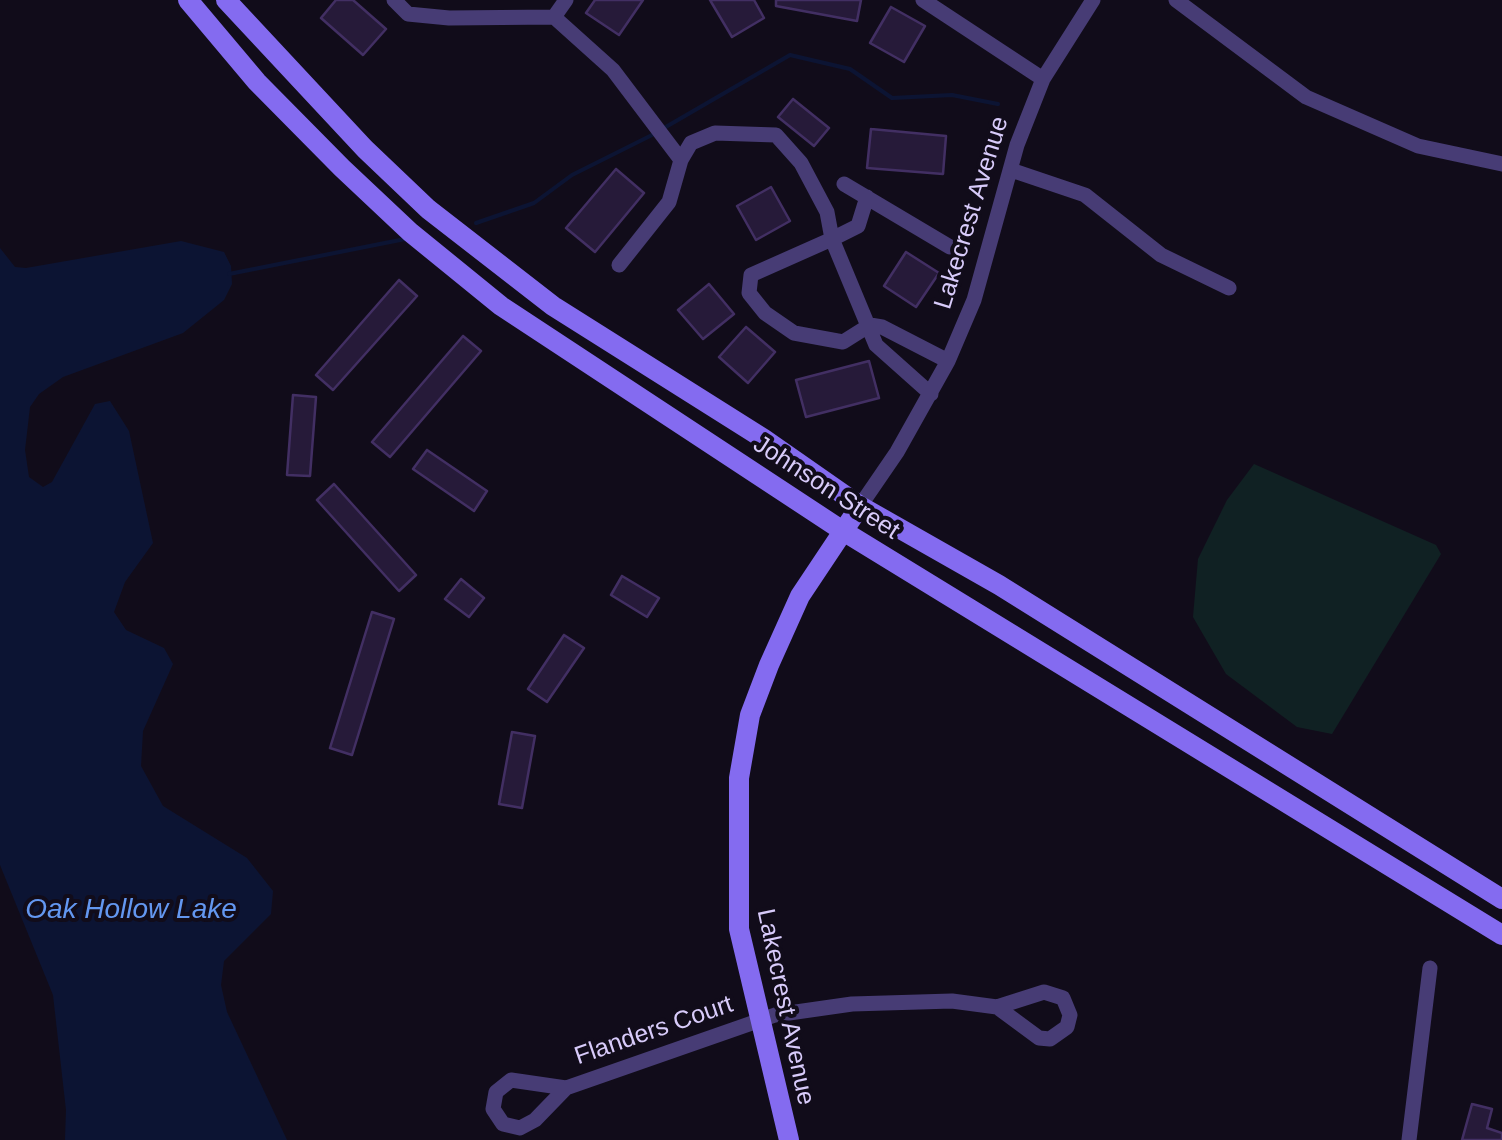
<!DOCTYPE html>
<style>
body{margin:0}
canvas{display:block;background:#110c1a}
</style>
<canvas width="1502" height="1140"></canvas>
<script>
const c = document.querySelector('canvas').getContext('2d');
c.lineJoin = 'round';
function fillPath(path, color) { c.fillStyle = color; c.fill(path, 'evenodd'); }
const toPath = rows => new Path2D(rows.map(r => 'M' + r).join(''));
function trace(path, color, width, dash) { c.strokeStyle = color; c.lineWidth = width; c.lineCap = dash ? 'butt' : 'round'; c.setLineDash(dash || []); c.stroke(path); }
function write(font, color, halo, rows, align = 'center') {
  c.font = font + ' Helvetica,sans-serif'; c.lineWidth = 8; c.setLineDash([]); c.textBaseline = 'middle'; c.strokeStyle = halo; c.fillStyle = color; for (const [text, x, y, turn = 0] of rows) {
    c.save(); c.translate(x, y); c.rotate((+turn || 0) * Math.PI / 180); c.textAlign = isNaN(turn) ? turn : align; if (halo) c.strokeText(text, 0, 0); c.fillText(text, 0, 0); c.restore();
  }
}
const green = toPath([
 [1254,464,1436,545,1441,554,1332,734,1297,727,1226,674,1193,617,1198,559,1227,500]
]);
const water = toPath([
 [181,241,224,252,231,266,232,284,224,300,183,333,63,377,39,394,30,407,25,450,29,477,43,487,52,482,95,404,110,401,129,431,153,543,125,582,114,612,126,630,164,648,173,664,143,731,141,766,163,806,247,858,273,891,271,914,224,961,221,985,227,1012,287,1140,65,1140,66,1110,53,995,0,865,0,248,15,267,26,268]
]);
const stream = toPath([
 [664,128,790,55,850,69,892,98,952,95,998,104],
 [476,223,534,203,572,175,656,133],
 [229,274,405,239]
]);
const building = toPath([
 [336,0,353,0,386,29,363,55,321,18,336,0],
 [595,0,643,0,619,35,586,13,595,0],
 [710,0,754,0,764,18,732,37,710,0],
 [776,0,861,0,857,21,776,6,776,0],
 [891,7,925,26,904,62,870,43,891,7],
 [793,99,829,128,814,146,778,117,793,99],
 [871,129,946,136,943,174,867,168,871,129],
 [616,169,644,193,595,252,566,228,616,169],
 [771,187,790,221,756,240,737,206,771,187],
 [906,252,939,273,916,307,884,286,906,252],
 [399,280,417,296,333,390,316,375,399,280],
 [709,284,734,314,703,339,678,310,709,284],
 [746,327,775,352,748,383,719,357,746,327],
 [463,336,481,351,390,457,372,442,463,336],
 [869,361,879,398,806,417,796,380,869,361],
 [293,395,316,397,310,476,287,475,293,395],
 [427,450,487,491,474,511,413,469,427,450],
 [334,484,416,575,399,591,317,500,334,484],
 [622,576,659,598,647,617,611,595,622,576],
 [461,579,484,598,469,617,445,599,461,579],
 [372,612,394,619,352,755,330,748,372,612],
 [564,635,584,648,547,702,528,689,564,635],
 [512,732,535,736,522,808,499,804,512,732],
 [1472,1104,1492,1109,1487,1128,1502,1133,1502,1140,1462,1140,1472,1104]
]);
const street = toPath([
 [394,0,408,14,449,18,554,17,566,0],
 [923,0,1043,79],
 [1176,0,1306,97,1418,146,1502,164],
 [554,17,613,70,681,160,669,202,619,265],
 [681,160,691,143,715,133,776,135,801,163,827,212,832,239,751,275,749,293,765,313,794,333,843,342,870,325,882,327,948,361],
 [1011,170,1085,195,1161,255,1229,288],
 [844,184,950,247],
 [867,197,858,226,832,239,876,345,931,394],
 [860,506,897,452,948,361,974,300,1017,145,1043,79,1093,0],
 [566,1088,535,1120,520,1128,503,1124,493,1109,496,1092,511,1080,566,1088,775,1015,852,1004,952,1001,997,1007,1039,1038,1050,1039,1067,1027,1070,1015,1063,998,1044,992,997,1007],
 [1409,1140,1430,968]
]);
const secondary = toPath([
 [188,0,257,82,342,168,410,232,501,306,843,531,1502,935],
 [226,0,365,149,428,209,553,306,764,439,860,506,999,585,1502,899],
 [789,1140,739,929,739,778,750,715,769,665,800,596,860,506]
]);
const streetNames = [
 ["Lakecrest Avenue",972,213,-73],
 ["Johnson Street",826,488,33],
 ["Lakecrest Avenue",785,1007,78],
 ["Flanders Court",654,1031,-19]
];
const waterNames = [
 ["Oak Hollow Lake",131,910]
];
fillPath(green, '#102123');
fillPath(water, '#0c1433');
trace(stream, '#0c1433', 4);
fillPath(building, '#261a39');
trace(building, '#422f63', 2.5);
trace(street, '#473c75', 15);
trace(secondary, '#846bf0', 20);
write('25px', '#d8cbfa', '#110c1a', streetNames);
write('italic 28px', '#6397f0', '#110c1a', waterNames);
</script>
